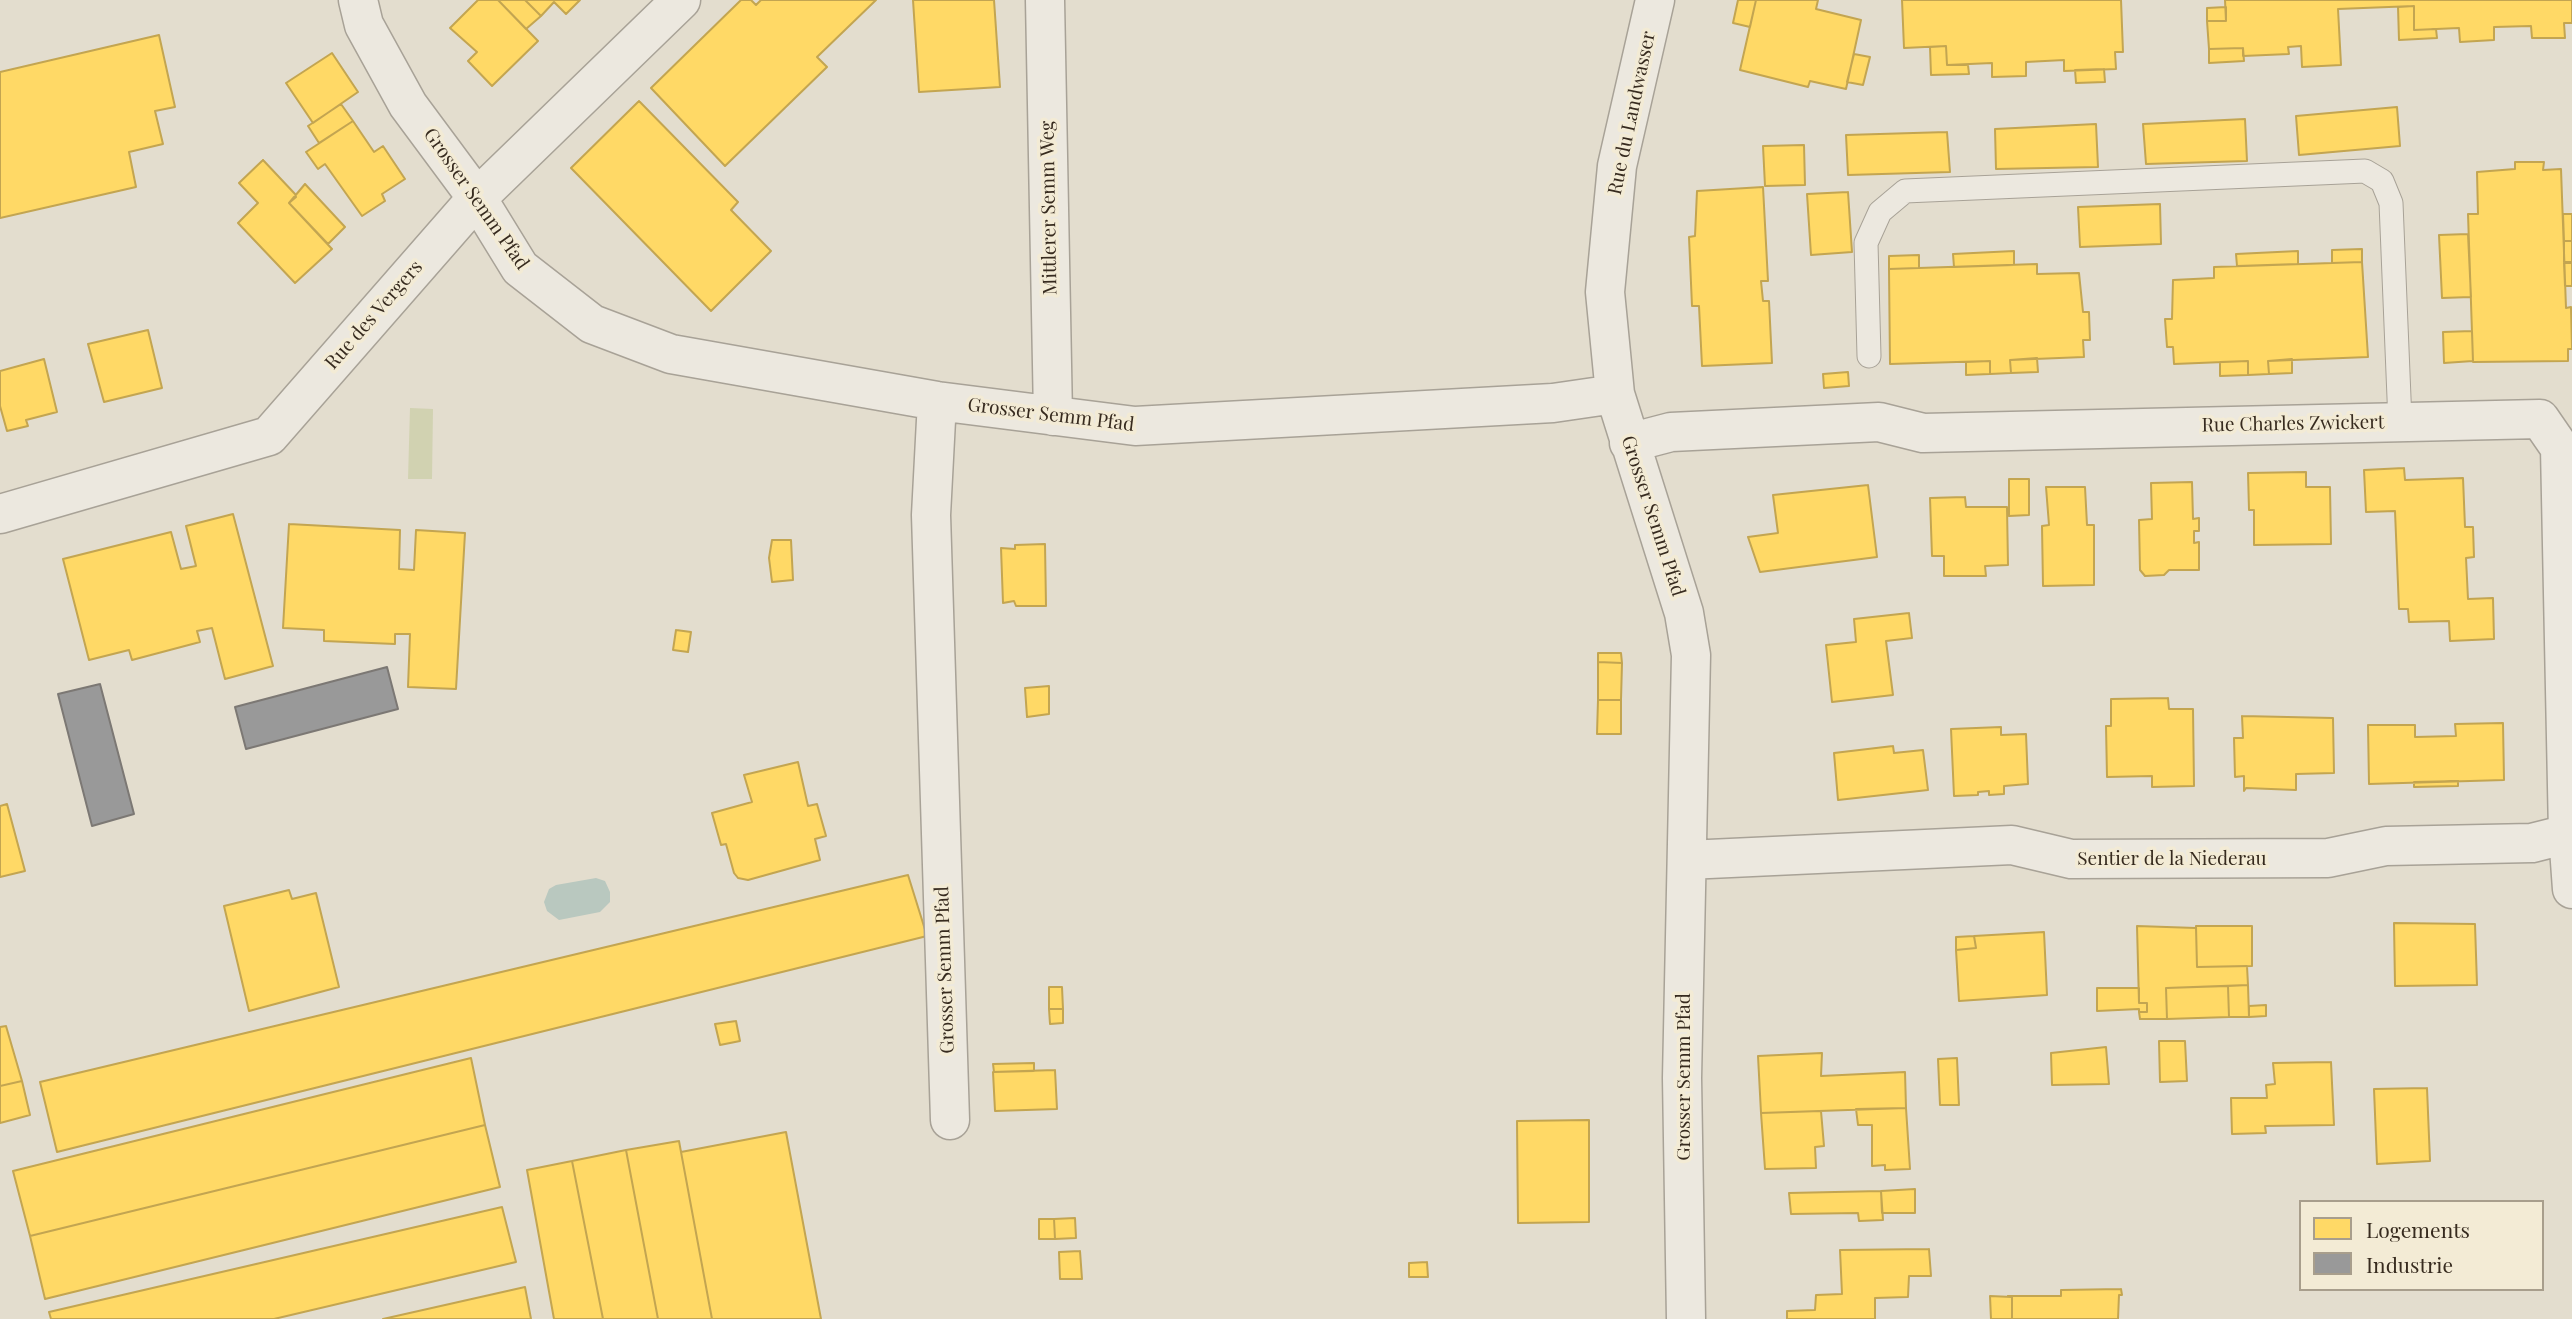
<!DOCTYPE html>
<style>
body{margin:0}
#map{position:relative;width:2572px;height:1319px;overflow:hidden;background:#e3ddce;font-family:"Playfair Display",serif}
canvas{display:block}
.legend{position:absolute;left:2299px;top:1200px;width:245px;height:91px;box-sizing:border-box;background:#f3ebd5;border:2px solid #a89e8c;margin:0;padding:9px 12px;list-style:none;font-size:21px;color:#372b1f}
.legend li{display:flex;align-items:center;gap:14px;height:35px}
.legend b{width:35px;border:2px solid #a89e8c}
</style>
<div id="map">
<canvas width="2572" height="1319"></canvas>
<ul class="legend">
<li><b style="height:19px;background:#ffd966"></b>Logements</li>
<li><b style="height:19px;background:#999"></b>Industrie</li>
</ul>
</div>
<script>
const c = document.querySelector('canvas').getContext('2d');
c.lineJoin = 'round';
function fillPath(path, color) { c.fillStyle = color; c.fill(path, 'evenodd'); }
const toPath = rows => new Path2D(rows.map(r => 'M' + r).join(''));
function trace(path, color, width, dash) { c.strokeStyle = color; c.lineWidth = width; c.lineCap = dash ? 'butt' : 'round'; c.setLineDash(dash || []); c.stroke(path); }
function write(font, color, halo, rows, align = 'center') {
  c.font = font + ' "Playfair Display",serif'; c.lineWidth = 7; c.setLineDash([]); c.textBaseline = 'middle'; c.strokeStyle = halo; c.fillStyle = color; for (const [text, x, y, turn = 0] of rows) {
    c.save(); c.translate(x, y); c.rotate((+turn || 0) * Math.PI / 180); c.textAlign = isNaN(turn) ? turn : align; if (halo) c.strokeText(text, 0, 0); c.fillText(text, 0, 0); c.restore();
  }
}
const green = toPath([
 [410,408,433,409,432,479,408,479]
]);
const water = toPath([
 [596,878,605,881,610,892,610,902,600,912,559,920,547,911,544,902,549,889,556,885]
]);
const homes = toPath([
 [478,0,498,0,538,41,492,86,468,61,477,52,450,28,478,0],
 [498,0,525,0,541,16,526,29,498,0],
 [525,0,580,0,566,14,554,2,541,16,525,0],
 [741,0,751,0,756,5,761,0,876,0,817,57,827,67,725,166,651,88,741,0],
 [913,0,994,0,1000,87,919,92,913,0],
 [1738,0,1756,0,1750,27,1733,23,1738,0],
 [1756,0,1818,0,1816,9,1861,20,1846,89,1810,81,1808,87,1740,70,1756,0],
 [1902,0,2121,0,2123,52,2115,52,2116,69,2064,71,2064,60,2026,62,2026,76,1992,77,1992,63,1947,65,1946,46,1904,48,1902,0],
 [2225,0,2572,0,2572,23,2564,23,2565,38,2532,38,2531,26,2494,27,2494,40,2460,42,2459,28,2414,30,2414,6,2338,9,2341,65,2302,67,2301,46,2288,47,2289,54,2243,56,2243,48,2209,49,2207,21,2226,21,2225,0],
 [2414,6,2414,30,2436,29,2437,38,2399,40,2398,7,2414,6],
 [2226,7,2226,21,2207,21,2207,8,2226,7],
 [159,35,175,107,155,111,163,144,129,152,136,187,0,218,0,72,159,35],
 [1946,46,1947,65,1968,65,1969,74,1931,75,1930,47,1946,46],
 [2243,48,2244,61,2209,63,2209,49,2243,48],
 [332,53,358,92,313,123,286,83,332,53],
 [1854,54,1870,57,1863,85,1847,82,1854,54],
 [2104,69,2105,82,2076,83,2075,70,2104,69],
 [639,101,738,202,731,210,771,251,711,311,571,168,639,101],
 [341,104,353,121,319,143,308,126,341,104],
 [2397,107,2400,146,2299,155,2296,116,2397,107],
 [2245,119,2247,161,2146,164,2143,124,2245,119],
 [353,121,374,152,383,146,405,179,382,194,385,201,362,216,325,164,318,169,306,152,353,121],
 [2096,124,2098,167,1996,169,1995,129,2096,124],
 [1947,132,1950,172,1848,175,1846,135,1947,132],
 [1804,145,1805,185,1765,186,1763,146,1804,145],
 [263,160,295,194,296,197,289,203,332,249,295,283,238,223,258,203,239,183,263,160],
 [2515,162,2544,162,2543,170,2561,169,2566,308,2571,307,2572,349,2568,349,2568,361,2473,362,2468,214,2478,214,2477,172,2515,169,2515,162],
 [305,184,345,227,328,244,289,203,305,184],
 [1763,187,1768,281,1761,281,1763,301,1769,301,1772,363,1702,366,1699,306,1692,306,1689,237,1695,236,1697,191,1763,187],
 [1848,192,1852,252,1811,255,1807,194,1848,192],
 [2160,204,2161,244,2080,247,2078,207,2160,204],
 [2563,214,2572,214,2572,241,2564,241,2563,214],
 [2468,234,2471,297,2442,298,2439,235,2468,234],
 [2564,241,2572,241,2572,262,2564,262,2564,241],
 [2362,249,2362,262,2332,263,2332,250,2362,249],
 [2014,251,2014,265,1954,267,1953,254,2014,251],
 [2298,251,2298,264,2237,266,2236,254,2298,251],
 [1919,255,1919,268,1889,269,1889,256,1919,255],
 [2362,262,2368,357,2268,361,2269,374,2248,375,2248,361,2174,364,2173,347,2167,347,2165,319,2172,319,2173,280,2214,278,2214,267,2362,262],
 [2564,263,2572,263,2572,286,2565,286,2564,263],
 [2037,264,2037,274,2079,273,2083,312,2089,312,2090,340,2083,340,2084,357,2010,360,2011,373,1990,374,1990,361,1890,364,1889,269,2037,264],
 [148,330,162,388,104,402,88,344,148,330],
 [2472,331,2473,361,2444,363,2443,332,2472,331],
 [2037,358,2038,372,2011,373,2010,360,2037,358],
 [44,359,57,412,26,420,28,426,7,431,0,406,0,371,44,359],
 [2292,359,2292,373,2269,374,2268,361,2292,359],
 [1990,361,1990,374,1966,375,1966,362,1990,361],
 [2248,361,2248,375,2220,376,2220,362,2248,361],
 [1848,372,1849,386,1824,388,1823,374,1848,372],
 [2404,468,2405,480,2463,478,2465,527,2473,527,2474,557,2466,558,2468,599,2493,598,2494,639,2450,641,2449,621,2409,622,2408,609,2399,609,2395,511,2366,512,2364,470,2404,468],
 [2306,472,2306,487,2330,487,2331,544,2254,545,2254,510,2249,510,2248,473,2306,472],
 [2009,479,2029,479,2029,515,2009,516,2009,479],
 [2192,482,2193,519,2199,518,2199,531,2194,531,2194,543,2199,542,2199,570,2169,570,2164,575,2145,576,2140,570,2139,520,2152,519,2151,483,2192,482],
 [1868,485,1877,557,1760,572,1748,537,1778,533,1773,495,1868,485],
 [2046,487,2085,487,2087,525,2094,525,2094,585,2043,586,2042,526,2049,525,2046,487],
 [1965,497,1966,507,2007,507,2008,565,1985,566,1986,576,1944,576,1944,556,1932,556,1930,498,1965,497],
 [233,514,273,666,225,679,212,628,197,631,200,642,132,660,129,650,89,660,63,559,171,532,181,569,196,566,186,526,233,514],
 [289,524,400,530,399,569,414,570,416,530,465,533,456,689,408,687,410,634,395,634,395,644,324,641,324,630,283,628,289,524],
 [772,540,791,540,793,580,772,582,769,558,772,540],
 [1045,544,1046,606,1016,606,1014,601,1003,603,1001,548,1015,549,1015,545,1045,544],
 [1909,613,1912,638,1886,641,1893,695,1832,702,1826,645,1856,642,1854,619,1909,613],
 [676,630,691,632,688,652,673,650,676,630],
 [1598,653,1621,653,1622,663,1598,662,1598,653],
 [1598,662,1622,663,1621,700,1598,700,1598,662],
 [1049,686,1049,714,1027,717,1025,688,1049,686],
 [2168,698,2169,709,2193,709,2194,786,2152,787,2152,776,2107,777,2106,726,2111,726,2111,699,2168,698],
 [1598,700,1621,700,1621,734,1597,734,1598,700],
 [2242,716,2333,718,2334,773,2296,774,2296,790,2246,788,2244,791,2244,776,2235,777,2234,738,2243,738,2242,716],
 [2503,723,2504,780,2369,784,2368,725,2415,725,2415,737,2456,736,2455,724,2503,723],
 [2001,727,2001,735,2026,734,2028,784,2004,786,2004,794,1989,795,1989,791,1978,792,1978,795,1954,796,1951,729,2001,727],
 [1893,746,1894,753,1923,750,1928,790,1838,800,1834,753,1893,746],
 [798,762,808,806,817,804,826,836,815,839,820,860,748,880,738,878,734,873,726,844,721,845,712,813,752,802,744,775,798,762],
 [2458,781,2458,786,2414,787,2414,782,2458,781],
 [7,804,25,871,0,877,0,806,7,804],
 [908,875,927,936,57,1152,40,1082,908,875],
 [289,890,292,899,316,893,339,987,249,1011,224,906,289,890],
 [2394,923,2475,924,2477,985,2395,986,2394,923],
 [2137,926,2196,928,2197,967,2247,966,2248,985,2166,988,2167,1019,2140,1019,2139,1012,2147,1012,2147,1003,2139,1003,2137,926],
 [2196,926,2252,926,2252,966,2197,967,2196,926],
 [2044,932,2047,995,1959,1001,1956,950,1976,948,1974,936,2044,932],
 [1974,936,1976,948,1956,950,1956,937,1974,936],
 [2248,985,2249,1017,2229,1017,2228,986,2248,985],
 [2228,986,2229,1017,2167,1019,2166,988,2228,986],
 [1049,987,1062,987,1063,1009,1049,1009,1049,987],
 [2097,988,2139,988,2139,1003,2147,1003,2147,1012,2139,1012,2139,1009,2097,1011,2097,988],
 [2266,1005,2266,1016,2249,1017,2249,1006,2266,1005],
 [1049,1009,1063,1009,1063,1023,1050,1024,1049,1009],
 [736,1021,740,1041,720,1045,715,1024,736,1021],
 [6,1026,22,1081,0,1086,0,1027,6,1026],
 [2159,1041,2185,1041,2187,1081,2160,1082,2159,1041],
 [2106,1047,2109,1084,2052,1085,2051,1053,2106,1047],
 [1822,1053,1821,1076,1905,1072,1906,1108,1761,1113,1758,1056,1822,1053],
 [471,1058,485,1125,30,1236,13,1171,471,1058],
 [1957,1058,1959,1105,1940,1105,1938,1059,1957,1058],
 [2331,1062,2334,1125,2265,1126,2266,1133,2232,1134,2231,1098,2267,1098,2266,1085,2275,1084,2273,1063,2331,1062],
 [1034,1063,1034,1071,994,1072,993,1064,1034,1063],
 [1055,1070,1057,1109,995,1111,993,1072,1055,1070],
 [22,1081,30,1115,0,1123,0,1086,22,1081],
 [2427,1088,2430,1161,2377,1164,2374,1089,2427,1088],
 [1906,1108,1910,1169,1885,1170,1885,1165,1872,1166,1872,1125,1858,1125,1856,1109,1906,1108],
 [1821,1111,1824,1146,1815,1147,1816,1168,1765,1169,1761,1113,1821,1111],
 [1589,1120,1589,1222,1518,1223,1517,1121,1589,1120],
 [485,1125,500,1187,45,1299,30,1236,485,1125],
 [786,1132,821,1319,712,1319,681,1152,786,1132],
 [679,1141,681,1152,712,1319,658,1319,626,1150,679,1141],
 [626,1150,658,1319,603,1319,572,1161,626,1150],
 [572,1161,603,1319,554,1319,527,1170,572,1161],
 [1915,1189,1915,1213,1882,1213,1881,1191,1915,1189],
 [1881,1191,1883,1220,1859,1221,1858,1213,1791,1214,1789,1193,1881,1191],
 [502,1207,516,1262,274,1319,51,1319,49,1312,502,1207],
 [1075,1218,1076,1238,1055,1239,1054,1219,1075,1218],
 [1039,1219,1054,1219,1055,1239,1039,1239,1039,1219],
 [1929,1249,1931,1276,1909,1276,1908,1297,1875,1298,1875,1319,1787,1319,1787,1311,1815,1310,1816,1295,1842,1294,1840,1250,1929,1249],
 [1080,1251,1082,1279,1060,1279,1059,1252,1080,1251],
 [1427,1262,1428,1277,1409,1277,1409,1263,1427,1262],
 [525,1287,531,1319,383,1319,525,1287],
 [2121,1289,2122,1295,2119,1295,2118,1319,2012,1319,2012,1297,2008,1296,2061,1296,2061,1290,2121,1289],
 [1990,1296,2012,1297,2012,1319,1991,1319,1990,1296]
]);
const industry = toPath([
 [387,667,398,709,246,749,235,707,387,667],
 [100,684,134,814,92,826,58,694,100,684]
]);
const lane = toPath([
 [1869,356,1866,243,1880,212,1905,191,2365,171,2382,181,2391,203,2400,422]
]);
const street = toPath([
 [358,0,364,25,408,105,477,198,520,268,592,324,671,354,937,401,1135,426,1553,403,1615,394,1684,613,1691,655,1682,1078,1686,1319],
 [1045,0,1053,416],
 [1615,394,1605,292,1617,166,1655,0],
 [937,401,931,515,950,1120],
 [1629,443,1671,432,1879,422,1923,433,2540,419,2560,448,2568,834,2572,889],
 [0,514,269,436,477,198,681,0],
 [1687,860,2012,845,2071,859,2328,858,2386,846,2532,843,2572,833]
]);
const streetNames = [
 ["Rue du Landwasser",1632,113,-78],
 ["Grosser Semm Pfad",476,199,55],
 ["Mittlerer Semm Weg",1049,208,-91],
 ["Rue des Vergers",374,315,-49],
 ["Grosser Semm Pfad",1051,415,7],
 ["Rue Charles Zwickert",2293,424,-1],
 ["Grosser Semm Pfad",1653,516,72],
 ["Sentier de la Niederau",2172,859],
 ["Grosser Semm Pfad",945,970,-92],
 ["Grosser Semm Pfad",1684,1077,-90]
];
fillPath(green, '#d1d2b1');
fillPath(water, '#b9c8bf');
fillPath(homes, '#ffd966');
trace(homes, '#c3a551', 2);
fillPath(industry, '#999');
trace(industry, '#7c7874', 2);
trace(lane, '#a8a297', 25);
trace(street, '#a8a297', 41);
trace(lane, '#ece8df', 23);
trace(street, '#ece8df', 38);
write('19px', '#372b1f', '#f3ebd5', streetNames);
</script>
